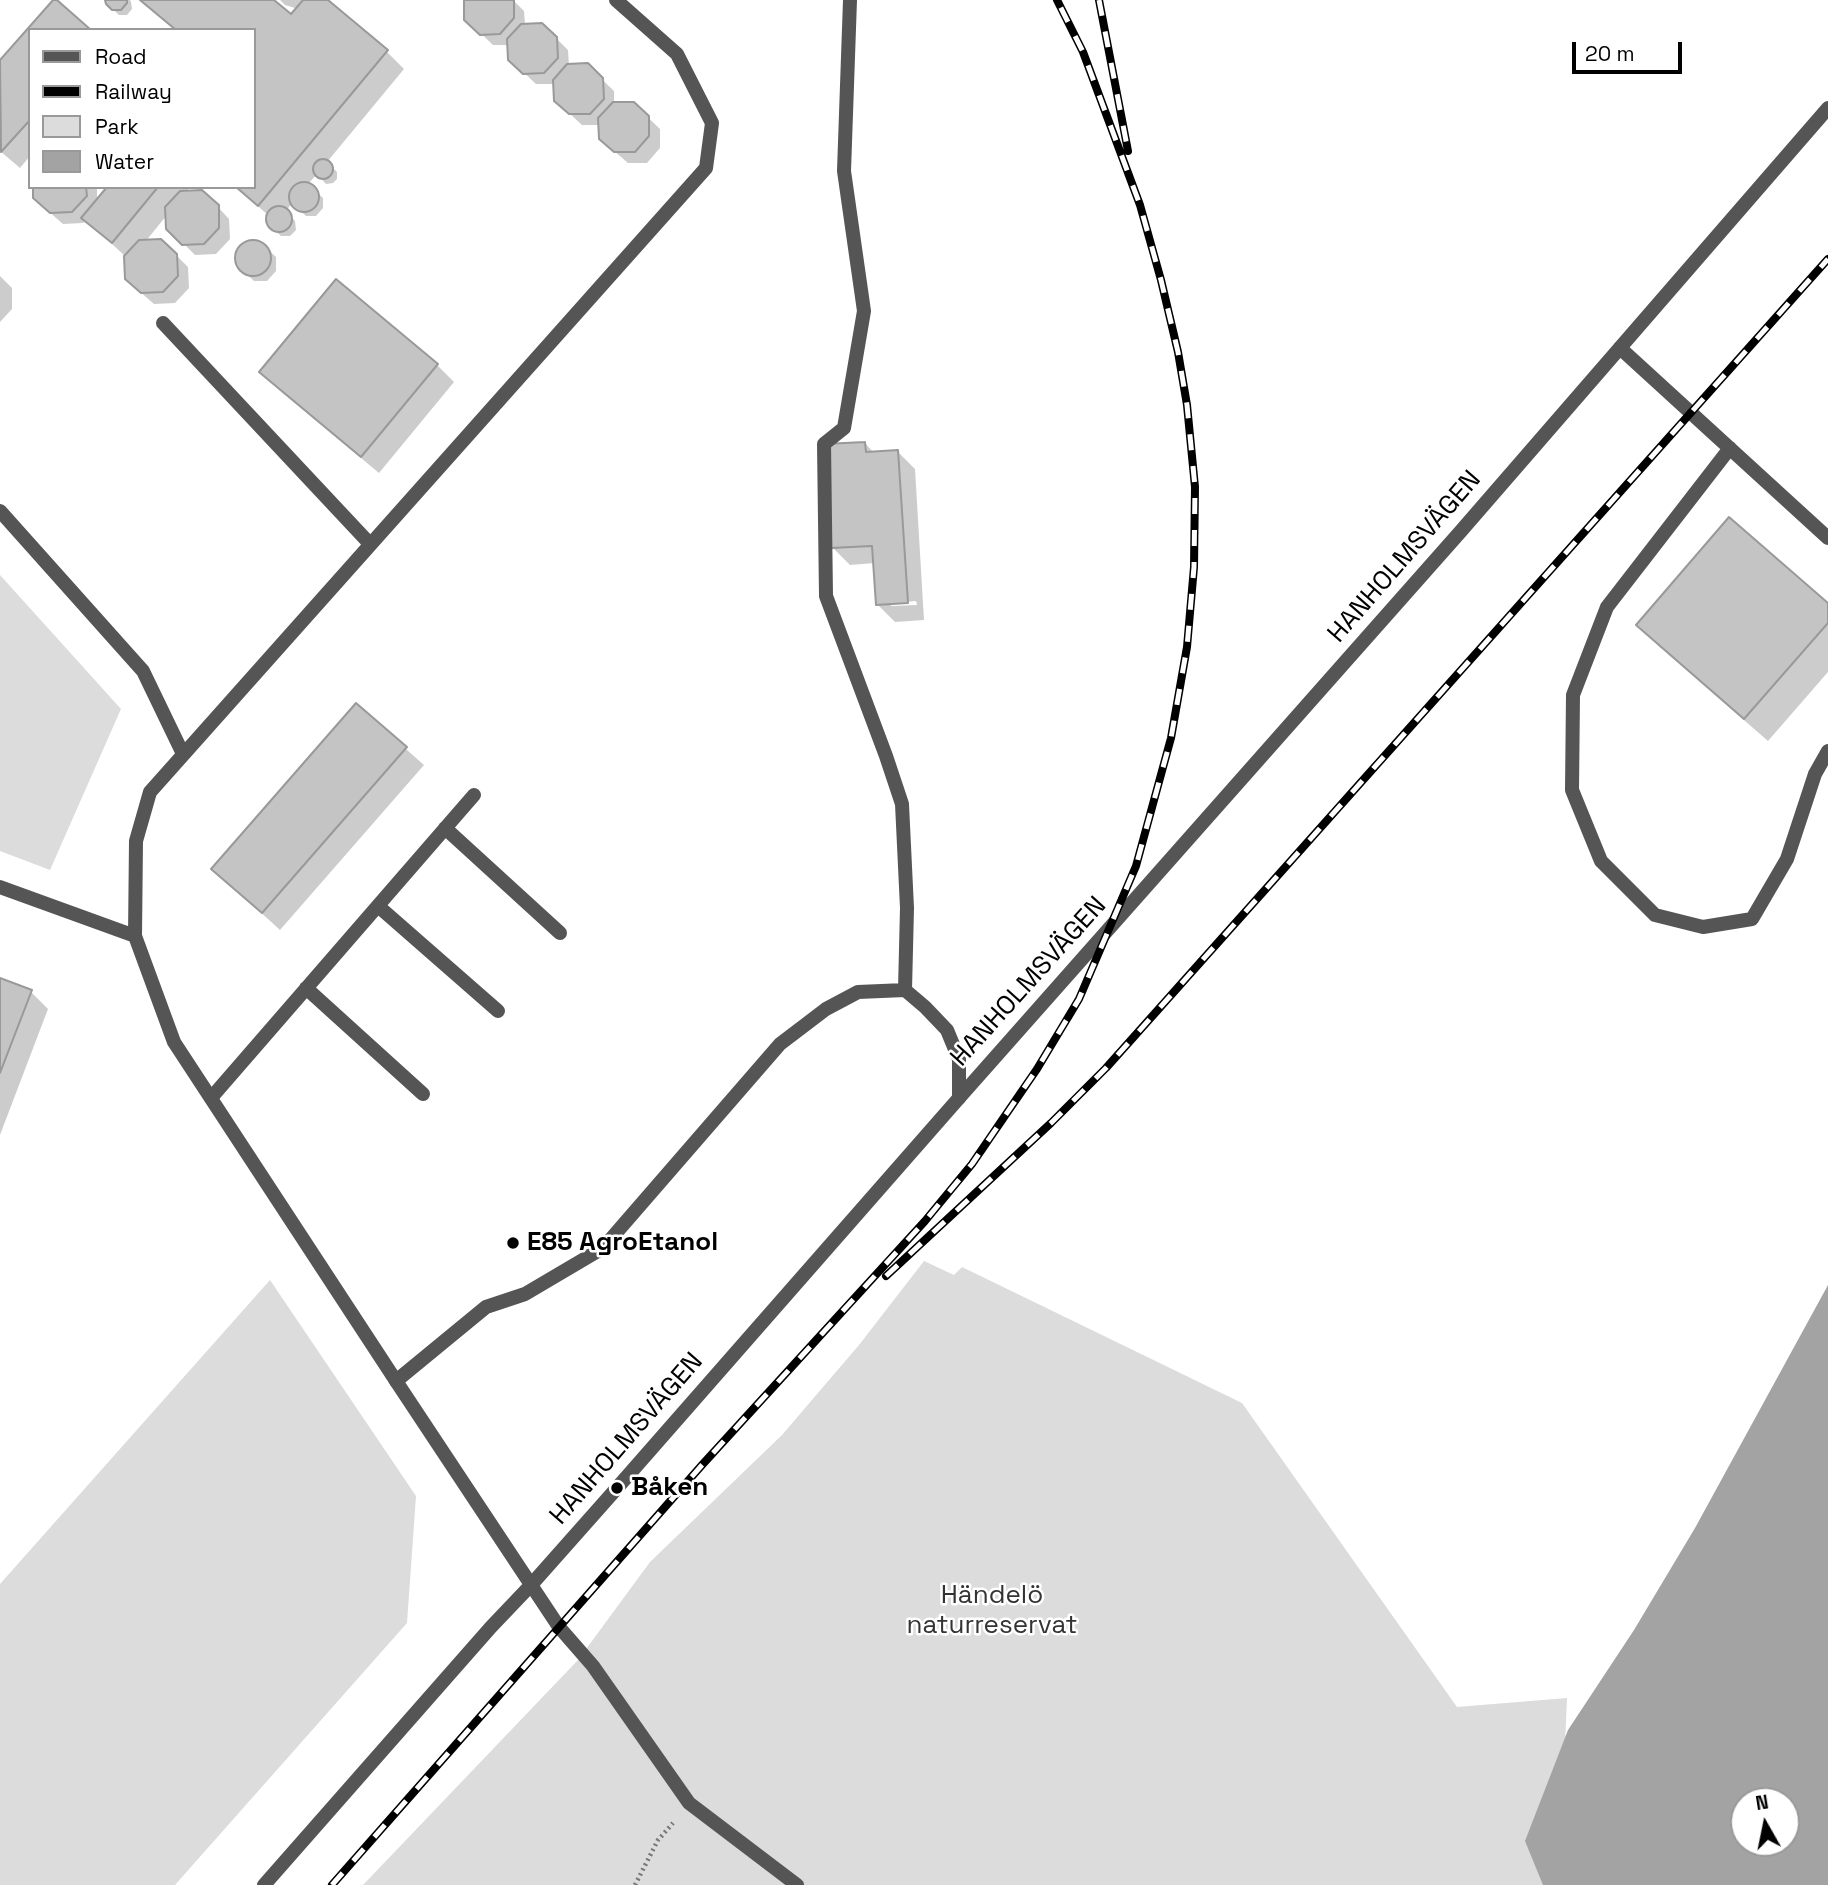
<!DOCTYPE html>
<meta charset="utf-8">
<style>
body{margin:0}
#map{position:relative;width:1828px;height:1885px;overflow:hidden;background:#fff;font-family:"Space Grotesk",sans-serif}
canvas{display:block}
.legend{position:absolute;left:28px;top:28px;width:228px;height:161px;box-sizing:border-box;background:#fff;border:2px solid #999;margin:0;padding:9px 12px;list-style:none;font-size:21px;color:#000}
.legend li{display:flex;align-items:center;gap:14px;height:35px}
.legend b{width:35px;border:2px solid #999}
.north{position:absolute;left:1730px;top:1787px;width:70px;height:70px;box-sizing:border-box;background:#fff;border:2px solid #999;border-radius:50%;rotate:351deg;font-size:19px;font-weight:700;line-height:28px;text-align:center;color:#000}
.north::after{content:'';display:block;margin:auto;width:24px;height:32px;background:#000;clip-path:polygon(50% 0,100% 100%,50% 72%,0 100%)}
.scale{position:absolute;left:1572px;top:42px;width:110px;height:32px;box-sizing:border-box;border:4px solid #000;border-top:0;padding-left:9px;font-size:21px;line-height:24px;white-space:nowrap;color:#000;-webkit-text-stroke:5px #fff;paint-order:stroke}
</style>
<div id="map">
<canvas width="1828" height="1885"></canvas>
<ul class="legend">
<li><b style="height:9px;background:#555"></b>Road</li>
<li><b style="height:9px;background:#000"></b>Railway</li>
<li><b style="height:19px;background:#dcdcdc"></b>Park</li>
<li><b style="height:19px;background:#a3a3a3"></b>Water</li>
</ul>
<div class="north">N</div>
<div class="scale">20 m</div>
</div>
<script>
const c = document.querySelector('canvas').getContext('2d');
c.lineJoin = 'round';
function fillPath(path, color) { c.fillStyle = color; c.fill(path, 'evenodd'); }
const toPath = rows => new Path2D(rows.map(r => 'M' + r).join(''));
function trace(path, color, width, dash) { c.strokeStyle = color; c.lineWidth = width; c.lineCap = dash ? 'butt' : 'round'; c.setLineDash(dash || []); c.stroke(path); }
function write(font, color, halo, rows, align = 'center') {
  c.font = font + ' "Space Grotesk",sans-serif'; c.lineWidth = 5; c.setLineDash([]); c.textBaseline = 'middle'; c.strokeStyle = halo; c.fillStyle = color; for (const [text, x, y, turn = 0] of rows) {
    c.save(); c.translate(x, y); c.rotate((+turn || 0) * Math.PI / 180); c.textAlign = isNaN(turn) ? turn : align; if (halo) c.strokeText(text, 0, 0); c.fillText(text, 0, 0); c.restore();
  }
}
const green = toPath([
 [0,575,121,709,50,870,0,851],
 [924,1261,954,1275,962,1267,1242,1403,1457,1707,1567,1698,1564,1769,1547,1885,363,1885,578,1660,650,1562,782,1435,859,1345],
 [270,1280,416,1496,407,1623,175,1885,0,1885,0,1584]
]);
const water = toPath([
 [1828,1285,1828,1885,1543,1885,1525,1841,1568,1730,1634,1630,1695,1528],
 [1744,1801,1786,1801,1786,1843,1744,1843]
]);
const shadow = toPath([
 [55,0,30,30,30,156,20,168,0,151,0,63],
 [107,0,130,0,131,2,132,9,127,15,119,15,107,4],
 [139,0,272,0,291,17,298,9,285,5,280,0,325,0,387,52,404,69,327,162,337,172,337,179,333,183,326,184,317,174,308,184,323,198,323,208,316,216,306,216,292,203,286,211,295,221,296,230,290,236,281,236,268,224,268,215,236,187,254,187,254,30,175,30],
 [466,0,513,0,524,11,525,25,556,38,568,50,569,66,587,65,614,91,614,104,633,103,660,129,660,148,647,163,628,163,613,150,600,125,582,125,568,112,555,84,536,84,522,71,509,45,493,45,466,19],
 [35,187,97,187,97,202,110,187,190,187,186,192,217,206,229,219,230,239,216,254,195,255,168,228,167,215,145,242,176,255,188,267,189,288,175,303,154,304,138,290,125,256,86,220,83,223,63,224,47,210],
 [246,242,260,242,276,257,276,271,267,281,254,281,238,266,237,252],
 [0,276,12,288,12,309,0,322],
 [437,365,454,382,379,473,278,389,261,372],
 [865,443,874,453,898,452,915,469,924,620,895,622,878,605,875,563,850,565,833,548],
 [916,601,917,605,891,606,891,603],
 [1828,606,1828,672,1768,741,1661,648,1638,625],
 [356,705,424,765,280,930,213,869],
 [0,980,31,992,48,1009,0,1135]
]);
const building = toPath([
 [53,0,57,0,91,30,30,30,30,120,1,152,0,60,53,0],
 [105,0,127,0,127,3,121,10,112,10,106,4,105,0],
 [140,0,274,0,291,14,303,0,328,0,388,50,258,206,236,187,254,187,254,30,176,30,140,0],
 [464,0,514,0,514,18,500,34,480,35,464,20,464,0],
 [542,23,557,37,558,58,544,73,523,74,508,60,507,39,521,24,542,23],
 [588,63,603,78,604,99,590,114,569,114,554,101,553,80,567,64,588,63],
 [613,102,634,102,649,116,649,136,635,152,614,152,599,139,598,118,613,102],
 '313 169a10 10 0 1 1 20 0a10 10 0 1 1-20 0Z',
 '289 197a15 15 0 1 1 30 0a15 15 0 1 1-30 0Z',
 [33,187,86,187,87,196,72,212,50,213,33,198,33,187],
 [107,187,158,187,112,243,81,218,107,187],
 [202,190,219,205,219,228,204,244,182,245,166,229,165,207,180,191,202,190],
 '266 219a13 13 0 1 1 26 0a13 13 0 1 1-26 0Z',
 [161,239,177,254,178,276,163,292,141,293,125,279,124,256,139,240,161,239],
 '235 258a18 18 0 1 1 36 0a18 18 0 1 1-36 0Z',
 [336,279,438,364,361,457,259,372,336,279],
 [865,442,866,452,898,450,908,603,876,605,872,546,831,548,824,444,865,442],
 [1729,517,1828,603,1828,623,1744,719,1636,625,1729,517],
 [356,703,407,747,262,913,211,869,356,703],
 [0,978,32,990,0,1073,0,978]
]);
const path = toPath([
 [635,1885,658,1840,673,1823]
]);
const service = toPath([
 [850,0,844,171,864,311,844,428,824,444,826,596,886,756,902,804,907,908,905,990],
 [1620,348,1828,538],
 [1730,448,1607,607,1573,695,1572,790,1601,861,1655,915,1703,927,1752,919,1787,859,1815,774,1828,751],
 [0,511,143,671,183,754],
 [445,828,560,933],
 [378,906,498,1011],
 [306,988,423,1094],
 [211,1098,474,795],
 [396,1381,486,1307,525,1294,603,1248,780,1044,826,1009,858,992,905,990,925,1007,947,1030,959,1059,959,1098]
]);
const minor = toPath([
 [616,0,677,54,712,123,706,168,150,792,136,841,135,936,174,1042,396,1381,559,1627,593,1666,689,1803,797,1885],
 [163,323,370,544],
 [0,887,135,936],
 [264,1885,491,1627,531,1585,617,1488,959,1098,1461,531,1828,108]
]);
const rail = toPath([
 [1099,0,1128,151],
 [886,1276,1051,1123,1106,1068,1828,259],
 [332,1885,702,1465,925,1221,972,1164,1037,1069,1079,999,1136,866,1171,738,1187,647,1194,567,1195,487,1187,405,1178,352,1161,280,1140,205,1083,52,1057,0]
]);
const markers = [
 [513,1243,7,"#000"],
 [617,1488,7,"#000"]
];
const streetNames = [
 ["HANHOLMSVÄGEN",1405,557,-49],
 ["HANHOLMSVÄGEN",1029,982,-48],
 ["HANHOLMSVÄGEN",627,1439,-49]
];
const poiNames = [
 ["E85 AgroEtanol",527,1243],
 ["Båken",631,1488]
];
const parkNames = [
 ["Händelö",992,1596],
 ["naturreservat",992,1626]
];
fillPath(green, '#dcdcdc');
fillPath(water, '#a3a3a3');
fillPath(shadow, '#0003');
fillPath(building, '#c4c4c4');
trace(building, '#999', 2);
trace(path, '#777', 4.5, [2, 3.5]);
trace(service, '#555', 14);
trace(minor, '#555', 14);
trace(rail, '#000', 8);
trace(rail, '#fff', 5, [16]);
for (const [x, y, r, color] of markers) { const dot = new Path2D(); dot.arc(x, y, r, 0, 2 * Math.PI); c.fillStyle = color; c.fill(dot); trace(dot, '#fff', 2.5); }
write('26px', '#000', '#fff', streetNames);
write('bold 26px', '#000', '#fff', poiNames, 'left');
write('26px', '#333', '#fff', parkNames);
</script>
